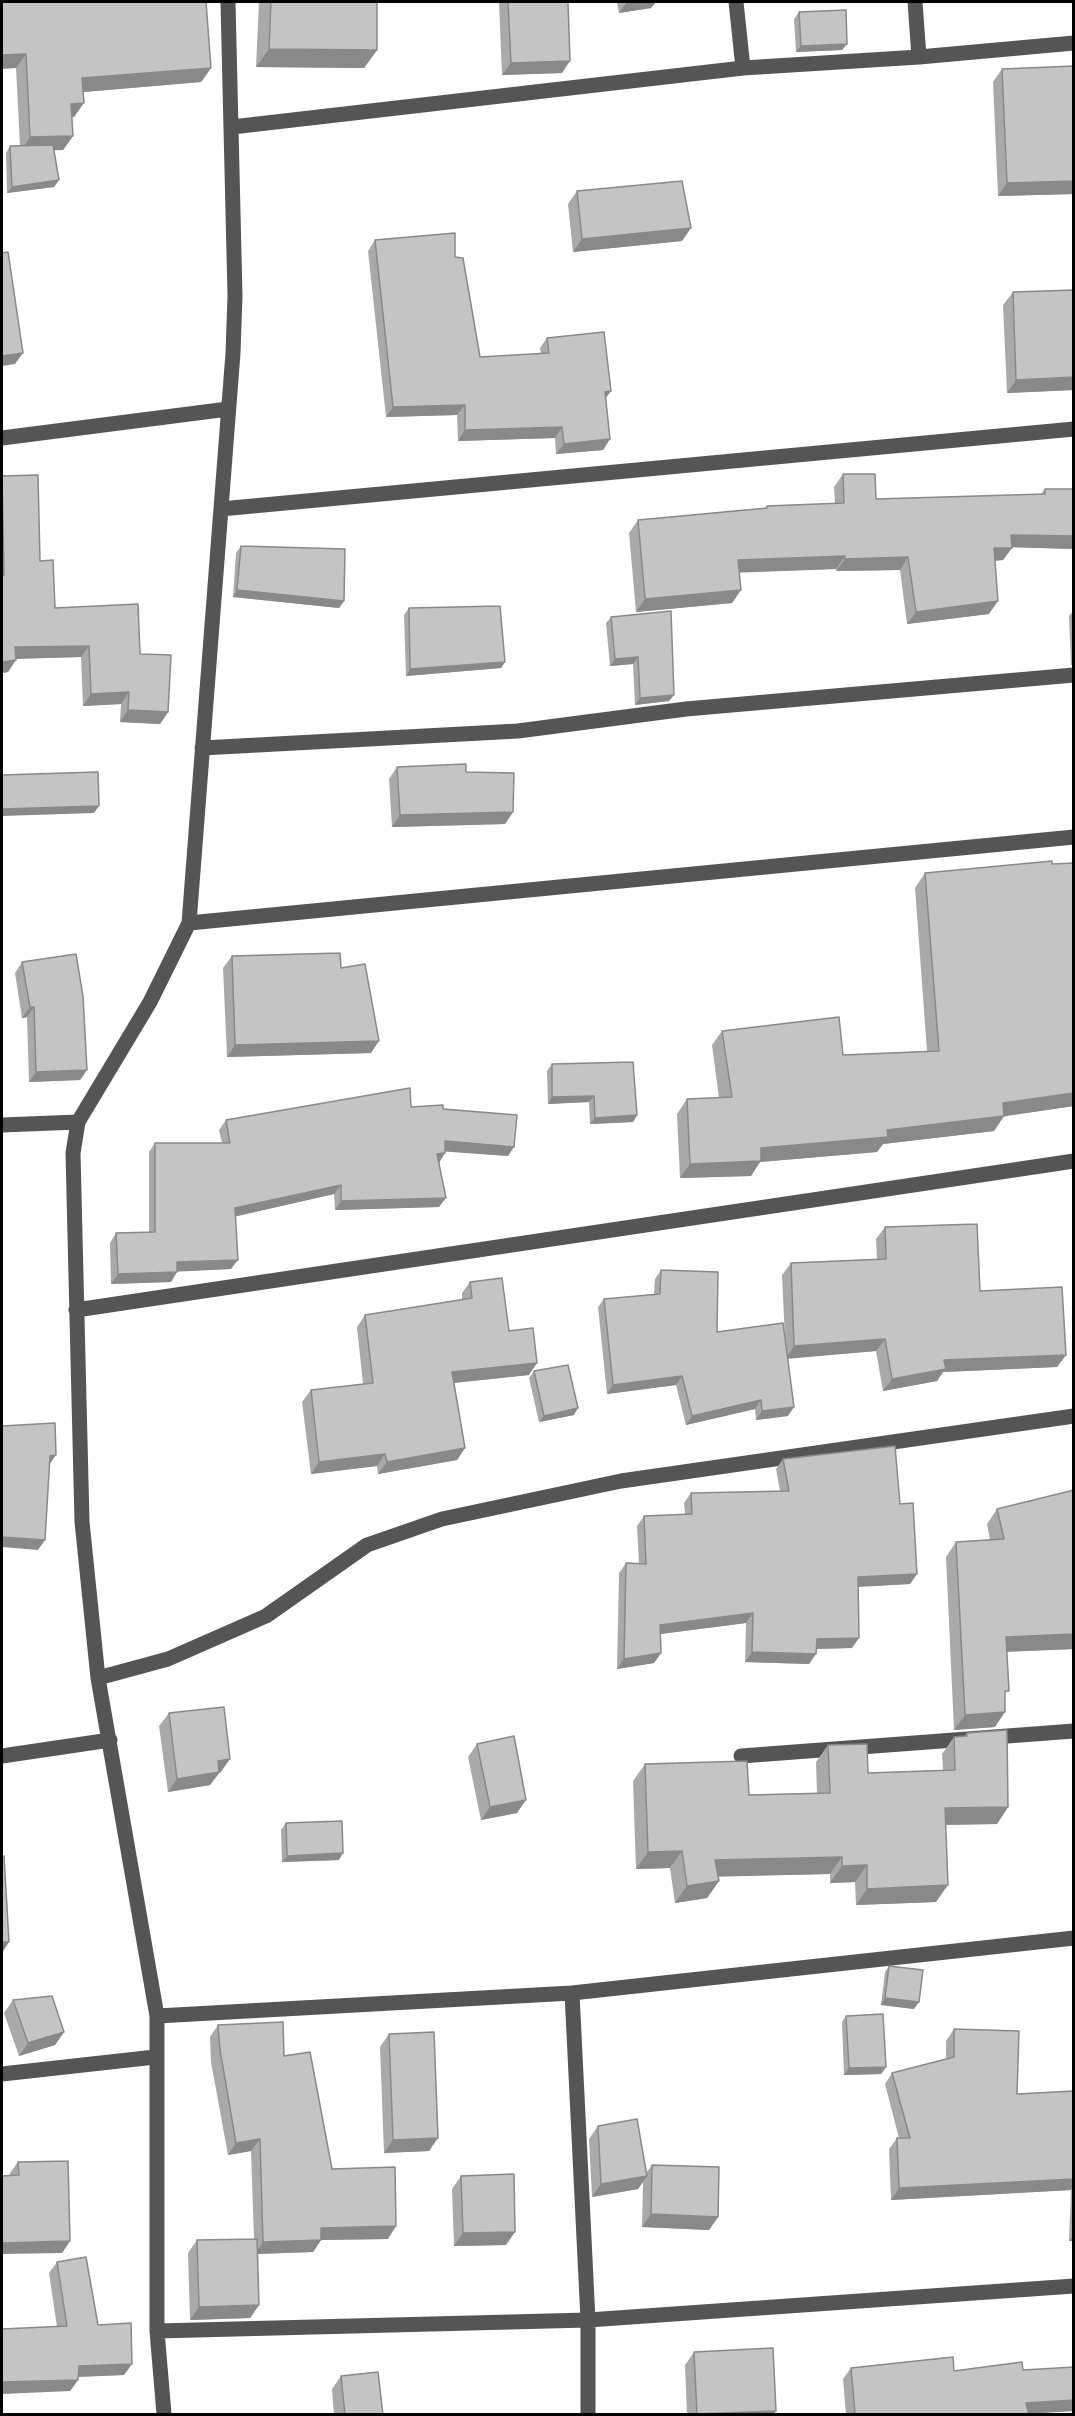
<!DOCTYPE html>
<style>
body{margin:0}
#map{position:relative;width:1075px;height:2416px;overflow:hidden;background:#fff;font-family:"Public Sans",sans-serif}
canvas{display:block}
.frame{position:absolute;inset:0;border:3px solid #000;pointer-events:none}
</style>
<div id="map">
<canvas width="1075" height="2416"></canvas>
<div class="frame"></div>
</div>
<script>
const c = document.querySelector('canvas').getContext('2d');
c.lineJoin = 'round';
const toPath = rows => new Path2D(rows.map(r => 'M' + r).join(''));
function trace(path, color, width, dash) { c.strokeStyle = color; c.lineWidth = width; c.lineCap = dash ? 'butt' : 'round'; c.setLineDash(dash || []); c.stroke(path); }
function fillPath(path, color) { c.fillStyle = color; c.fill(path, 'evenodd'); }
const minor = toPath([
 [736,2,743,68],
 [915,2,919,57],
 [232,127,743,68,919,57,1074,43],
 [2,438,228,409],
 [221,509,1074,429],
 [202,748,518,731,686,709,1074,675],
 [189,923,1074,837],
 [2,1125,78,1122],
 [76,1310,1074,1161],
 [98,1678,168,1659,266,1616,367,1545,442,1519,621,1481,1074,1416],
 [2,1756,110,1740],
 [741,1756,1074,1731],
 [572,1993,588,2320,588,2414],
 [157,2016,572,1993,1074,1938],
 [2,2074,155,2057],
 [157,2331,588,2320,1074,2286],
 [164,2414,157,2331,157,2016,98,1678,82,1522,73,1153,78,1122,150,1002,189,923,233,353,235,296,228,2]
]);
const wall = toPath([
 [2,2,211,68,201,82,83,92,74,117,72,117,73,136,63,150,54,150,59,180,54,187,7,193,6,153,10,146,20,146,16,68],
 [259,2,377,2,377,50,364,68,256,67],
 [499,2,568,2,562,73,502,75],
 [617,2,656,2,651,8,619,13],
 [799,12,847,44,842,50,796,52,794,19],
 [1074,66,1074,194,998,196,993,82,1002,69],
 [577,191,682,241,573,252,568,204],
 [375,240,455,257,480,357,541,354,540,348,547,338,606,398,610,439,603,450,556,454,555,438,458,441,457,415,386,417,368,251],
 [1013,292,1074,390,1007,393,1003,305],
 [843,474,876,499,1041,494,1045,489,1074,489,1074,549,1012,547,1003,560,995,561,989,614,907,624,900,570,836,571,836,569,739,572,741,590,732,603,636,612,629,533,638,520,765,508,767,506,835,503,834,487],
 [2,476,40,561,55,608,140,654,168,712,160,724,120,722,121,704,83,706,81,657,16,659,8,672,2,673],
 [241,546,344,601,339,608,233,597,236,553],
 [409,608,505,662,501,668,406,676,404,615],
 [1074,610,1074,665,1071,665,1069,616],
 [611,617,674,695,669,701,635,705,633,664,610,666,606,623],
 [397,767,466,772,513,812,505,824,392,827,389,779],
 [1074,863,1074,1106,1004,1116,994,1131,883,1144,877,1152,760,1162,751,1176,680,1178,677,1114,687,1099,719,1098,712,1045,722,1031,843,1055,927,1051,915,888,925,873],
 [232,956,341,968,371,1053,227,1057,223,968],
 [22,962,87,1070,80,1080,29,1082,27,1017,22,1018,15,973],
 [552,1064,637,1115,633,1122,590,1124,589,1102,548,1104,547,1071],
 [411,1107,443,1109,508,1156,445,1151,439,1162,439,1207,335,1210,334,1194,236,1216,231,1269,177,1271,171,1282,111,1284,110,1243,116,1233,149,1232,149,1152,155,1143,222,1143,219,1130,226,1120],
 [885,1227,980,1291,1066,1355,1057,1367,943,1372,937,1381,883,1391,876,1351,787,1358,788,1416,756,1420,755,1409,686,1425,676,1385,607,1394,598,1307,604,1299,654,1294,655,1279,661,1270,717,1332,785,1340,782,1275,791,1263,877,1259,876,1239],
 [470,1282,509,1331,529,1375,453,1383,465,1448,457,1460,378,1474,377,1466,311,1474,302,1402,311,1390,363,1384,357,1327,365,1315,462,1300,462,1293],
 [534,1371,574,1415,539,1422,529,1378],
 [783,1459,900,1504,917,1574,910,1584,859,1587,852,1648,817,1649,809,1664,745,1662,746,1623,660,1634,661,1653,654,1663,617,1669,619,1573,626,1563,639,1564,637,1526,644,1516,685,1514,684,1503,691,1493,780,1491,776,1469],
 [997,1509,1074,1649,1007,1652,995,1727,954,1730,946,1557,956,1542,990,1540,987,1524],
 [169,1713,221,1772,219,1773,210,1785,168,1792,159,1726],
 [967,1733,1008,1807,997,1824,946,1825,936,1902,856,1905,855,1882,830,1883,830,1874,718,1876,719,1881,707,1898,675,1903,670,1868,636,1869,633,1781,645,1764,749,1795,817,1793,816,1762,828,1745,868,1773,943,1770,942,1754,954,1737,964,1737],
 [477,1744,517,1813,481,1820,468,1757],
 [286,1823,339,1860,282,1862,281,1830],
 [889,1966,914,2009,881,2005,885,1972],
 [13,2000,64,2032,55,2045,19,2056,4,2013],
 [846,2016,886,2067,881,2074,844,2075,842,2022],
 [218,2025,284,2056,332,2169,388,2239,321,2240,313,2252,257,2254,259,2305,250,2318,190,2320,188,2253,197,2240,254,2239,251,2151,228,2155,211,2062,210,2037],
 [954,2029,1017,2094,1074,2091,1074,2241,1069,2241,1071,2190,891,2200,889,2149,897,2138,899,2138,885,2084,892,2073,946,2059,946,2041],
 [389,2034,429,2151,384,2153,380,2047],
 [598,2126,646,2173,652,2165,718,2217,709,2230,642,2227,643,2182,638,2189,592,2197,589,2139],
 [18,2162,70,2241,62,2253,10,2175,10,2173],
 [461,2176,506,2245,454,2246,452,2189],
 [57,2262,98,2325,132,2364,124,2375,78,2377,78,2380,70,2391,57,2327,49,2273],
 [694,2352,776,2411,773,2415,687,2415,685,2365],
 [1074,2367,1074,2410,1073,2411,1029,2414,846,2414,843,2379,851,2368,954,2371,1023,2370],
 [341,2376,383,2415,334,2415,332,2389]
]);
const shadedWall = toPath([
 [627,2,656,2,651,8,619,13],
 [847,44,842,50,796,52,801,46],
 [269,49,377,50,364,68,256,67],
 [26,54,16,68,2,69,2,55],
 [570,61,562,73,502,75,511,63],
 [211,68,201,82,72,93,82,78],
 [84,103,74,117,61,118,71,104],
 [73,136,63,150,20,152,30,137],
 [59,180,54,187,7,193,12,187],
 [1074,181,1074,194,998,196,1007,183],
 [691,228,682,241,573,252,582,239],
 [23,353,15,364,2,366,2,356],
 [1074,377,1074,390,1007,393,1016,380],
 [611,391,603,402,605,392],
 [465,405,457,415,386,417,393,407],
 [562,427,555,438,458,441,465,430],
 [610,439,603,450,556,454,564,444],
 [1011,535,1074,536,1074,549,1002,547],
 [994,548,1012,548,1003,560,985,561],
 [845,556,836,569,729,573,738,560],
 [908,557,900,570,836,571,845,559],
 [237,590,344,601,339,608,233,597],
 [741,590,732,603,636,612,645,599],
 [998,601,989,614,907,624,916,612],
 [89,646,81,657,6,659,15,647],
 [638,657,633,664,610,666,615,659],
 [16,660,8,672,2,673,2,662],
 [505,662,501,668,406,676,410,669],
 [129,692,121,704,83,706,91,694],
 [674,695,669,701,635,705,640,698],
 [128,710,168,712,160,724,120,722],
 [99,806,94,813,2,816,2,809],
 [513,812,505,824,392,827,400,815],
 [30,1007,34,1007,27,1017,22,1018],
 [379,1041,371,1053,227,1057,235,1045],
 [87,1070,80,1080,29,1082,36,1072],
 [1074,1093,1074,1106,993,1118,1003,1103],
 [594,1096,589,1102,548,1104,552,1097],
 [637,1115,633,1122,590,1124,595,1118],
 [1004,1116,994,1131,883,1144,877,1152,760,1162,751,1176,680,1178,690,1164,761,1148,887,1130],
 [445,1141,514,1147,508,1156,438,1151],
 [445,1153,439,1163,437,1154],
 [341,1185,334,1194,229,1218,235,1208],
 [446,1198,439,1207,335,1210,341,1201],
 [238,1260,231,1269,170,1272,177,1262],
 [177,1272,171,1282,111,1284,118,1274],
 [885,1339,876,1351,786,1359,794,1346],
 [1066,1355,1057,1367,943,1372,937,1381,883,1391,892,1379,944,1360],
 [537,1363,529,1375,443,1384,452,1372],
 [682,1376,676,1385,607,1394,613,1385],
 [761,1400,755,1409,686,1425,692,1416],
 [794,1407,788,1416,756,1420,762,1411],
 [578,1408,574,1415,539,1422,544,1416],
 [465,1448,457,1460,378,1474,387,1462],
 [385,1454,377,1466,311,1474,319,1462],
 [56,1455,49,1465,50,1456],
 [2,1537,45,1540,38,1550,2,1547],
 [917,1574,910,1584,851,1587,858,1577],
 [753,1613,746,1623,653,1635,660,1625],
 [1074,1634,1074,1649,995,1652,1006,1637],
 [859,1638,852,1648,810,1649,817,1639],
 [752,1652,816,1654,809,1664,745,1662],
 [661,1653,654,1663,617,1669,624,1659],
 [1005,1712,995,1727,954,1730,965,1715],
 [230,1759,221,1772,219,1773,210,1785,168,1792,177,1779,218,1761],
 [526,1800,517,1813,481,1820,490,1807],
 [1008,1807,997,1824,933,1825,945,1808],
 [682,1851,670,1868,636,1869,648,1852],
 [343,1853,339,1860,282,1862,287,1856],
 [842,1857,830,1874,704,1877,715,1860],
 [867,1865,855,1882,830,1883,842,1866],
 [719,1881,707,1898,675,1903,687,1886],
 [948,1885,936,1902,856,1905,867,1889],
 [2,1942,9,1942,2,1953],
 [885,1998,919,2002,914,2009,881,2005],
 [64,2032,55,2045,19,2056,28,2043],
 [886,2067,881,2074,844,2075,849,2068],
 [438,2138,429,2151,384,2153,393,2140],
 [260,2139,251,2151,228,2155,236,2143],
 [647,2176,638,2189,592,2197,601,2184],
 [1074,2179,1074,2186,1071,2190,891,2200,899,2188],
 [651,2214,718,2217,709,2230,642,2227],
 [396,2226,388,2239,321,2240,313,2252,255,2254,263,2242,321,2228],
 [515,2232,506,2245,454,2246,463,2233],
 [1074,2235,1074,2241,1069,2241],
 [70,2241,62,2253,2,2254,2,2243],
 [259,2305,250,2318,190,2320,199,2307],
 [132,2364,124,2375,71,2377,79,2366],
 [78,2380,70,2391,2,2394,2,2382],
 [1074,2400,1074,2410,1073,2411,1018,2414,1026,2403],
 [776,2411,773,2415,697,2415,697,2414]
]);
const building = toPath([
 [2,2,206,2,211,68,82,78,84,103,71,104,73,136,30,137,26,54,2,55,2,2],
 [271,2,377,2,377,50,269,49,271,2],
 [508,2,568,2,570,61,511,63,508,2],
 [846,10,847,44,801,46,799,12,846,10],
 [1074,66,1074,181,1007,183,1002,69,1074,66],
 [53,145,59,180,12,187,10,146,53,145],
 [682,181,691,228,582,239,577,191,682,181],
 [455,233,455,257,463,258,480,357,549,353,547,338,604,332,611,391,605,392,610,439,564,444,562,427,465,430,465,405,393,407,375,240,455,233],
 [8,252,23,353,2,356,2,253,8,252],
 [1074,290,1074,377,1016,380,1013,292,1074,290],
 [843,474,875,474,876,499,1045,494,1045,489,1074,489,1074,536,1011,535,1012,548,994,548,998,601,916,612,908,557,845,559,845,556,738,560,741,590,645,599,638,520,767,508,767,506,844,503,843,474],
 [38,475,40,561,53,560,55,608,138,604,140,654,171,655,168,712,128,710,129,692,91,694,89,646,15,647,16,660,2,662,2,575,4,575,2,476,38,475],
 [241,546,345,549,344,601,237,590,241,546],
 [500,606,505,662,410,669,409,608,500,606],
 [671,611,674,695,640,698,638,657,615,659,611,617,671,611],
 [466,764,466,772,514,773,513,812,400,815,397,767,466,764],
 [98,772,99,806,2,809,2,775,98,772],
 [1052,861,1052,864,1074,863,1074,1093,1003,1103,1004,1116,887,1130,888,1137,761,1148,761,1161,690,1164,687,1099,732,1097,722,1031,839,1017,843,1055,939,1051,925,873,1052,861],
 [340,953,341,968,365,964,379,1041,235,1045,232,956,340,953],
 [76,954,83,996,87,1070,36,1072,34,1007,30,1007,22,962,76,954],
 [633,1062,637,1115,595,1118,594,1096,552,1097,552,1064,633,1062],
 [410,1088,411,1107,443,1105,443,1109,517,1115,514,1147,445,1141,445,1153,437,1154,446,1198,341,1201,341,1185,235,1208,238,1260,177,1262,177,1272,118,1274,116,1233,155,1232,155,1143,230,1143,226,1120,410,1088],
 [977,1224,980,1291,1062,1287,1066,1355,944,1360,946,1369,892,1379,885,1339,794,1346,791,1263,886,1259,885,1227,977,1224],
 [661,1270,718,1272,717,1332,783,1323,794,1407,762,1411,761,1400,692,1416,682,1376,613,1385,604,1299,660,1294,661,1270],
 [502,1278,509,1331,533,1328,537,1363,452,1372,465,1448,387,1462,385,1454,319,1462,311,1390,373,1383,365,1315,472,1298,470,1282,502,1278],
 [568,1365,578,1408,544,1416,534,1371,568,1365],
 [55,1423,56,1455,50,1456,45,1540,2,1537,2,1426,55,1423],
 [895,1446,900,1504,913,1503,917,1574,858,1577,859,1638,817,1639,816,1654,752,1652,753,1613,660,1625,661,1653,624,1659,626,1563,646,1564,644,1516,692,1514,691,1493,789,1491,783,1459,895,1446],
 [1074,1490,1074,1634,1006,1637,1009,1691,1005,1691,1005,1712,965,1715,956,1542,1004,1539,997,1509,1074,1490],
 [224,1707,230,1759,218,1761,219,1772,177,1779,169,1713,224,1707],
 [1007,1730,1008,1807,945,1808,948,1885,867,1889,867,1865,842,1866,842,1857,715,1860,719,1881,687,1886,682,1851,648,1852,645,1764,747,1761,749,1795,830,1793,828,1745,867,1744,868,1773,955,1770,954,1737,967,1736,967,1733,1007,1730],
 [514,1736,526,1800,490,1807,477,1744,514,1736],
 [342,1821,343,1853,287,1856,286,1823,342,1821],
 [2,1856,4,1856,9,1942,2,1942,2,1856],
 [889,1966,923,1970,919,2002,885,1998,889,1966],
 [52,1996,64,2032,28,2043,13,2000,52,1996],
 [883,2014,886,2067,849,2068,846,2016,883,2014],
 [283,2022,284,2056,310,2052,332,2169,395,2167,396,2226,321,2228,321,2240,263,2242,260,2139,236,2143,220,2050,218,2025,283,2022],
 [954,2029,1019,2031,1017,2094,1074,2091,1074,2179,899,2188,897,2138,910,2138,892,2073,954,2057,954,2029],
 [434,2032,438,2138,393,2140,389,2034,434,2032],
 [637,2119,647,2176,601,2184,598,2126,637,2119],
 [68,2161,70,2241,2,2243,2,2176,19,2175,18,2162,68,2161],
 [652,2165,719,2167,718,2217,651,2214,652,2165],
 [514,2174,515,2232,463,2233,461,2176,514,2174],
 [257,2239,259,2305,199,2307,197,2240,257,2239],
 [86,2257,98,2325,131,2323,132,2364,79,2366,78,2380,2,2382,2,2329,67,2326,57,2262,86,2257],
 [773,2348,776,2411,697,2414,694,2352,773,2348],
 [953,2357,954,2371,1022,2362,1023,2370,1074,2367,1074,2400,1026,2403,1029,2415,843,2415,855,2413,851,2368,953,2357],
 [378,2372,383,2415,345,2415,341,2376,378,2372]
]);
trace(minor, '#555', 15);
fillPath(wall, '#a9a9a9');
fillPath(shadedWall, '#898989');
fillPath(building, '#c4c4c4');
trace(building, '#898989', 1.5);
</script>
